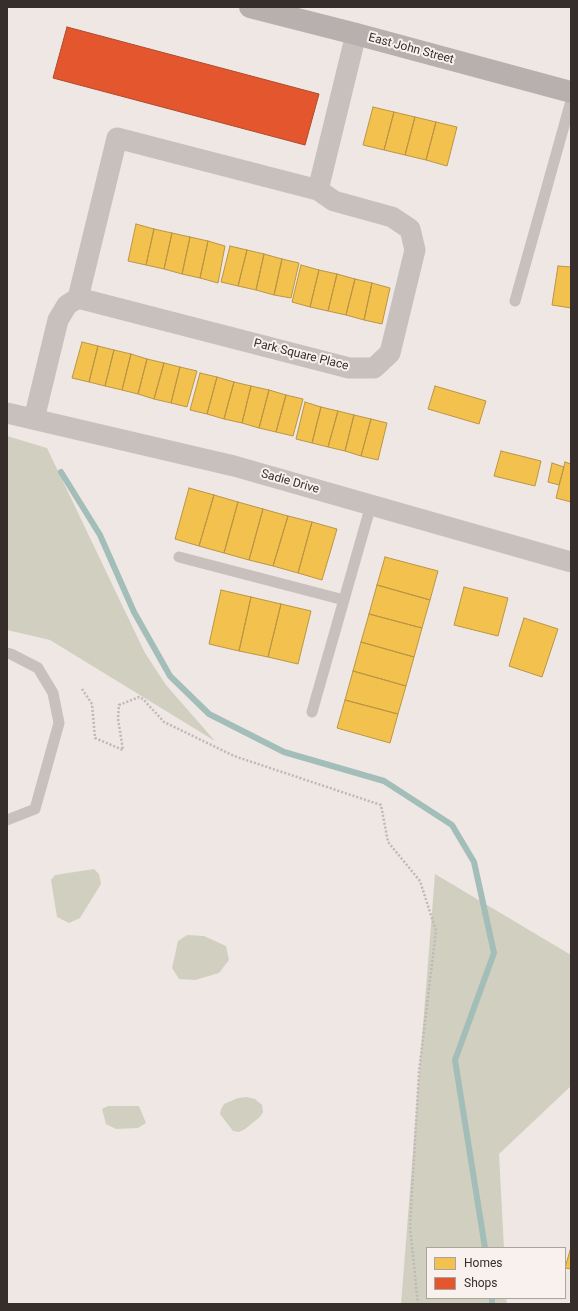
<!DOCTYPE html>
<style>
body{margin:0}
#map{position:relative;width:578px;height:1311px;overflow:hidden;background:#eee7e4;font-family:Roboto,sans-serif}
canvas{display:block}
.frame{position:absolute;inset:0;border:8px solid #372d2b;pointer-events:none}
.legend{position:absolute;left:426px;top:1247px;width:140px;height:52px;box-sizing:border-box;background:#f9f1ed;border:1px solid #aba39f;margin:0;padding:5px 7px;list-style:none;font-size:12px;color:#372d2b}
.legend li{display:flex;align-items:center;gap:8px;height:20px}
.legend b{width:20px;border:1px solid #aba39f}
</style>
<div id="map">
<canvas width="578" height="1311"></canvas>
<div class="frame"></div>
<ul class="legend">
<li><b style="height:11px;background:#f2c14e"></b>Homes</li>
<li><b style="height:11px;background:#e4572e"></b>Shops</li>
</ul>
</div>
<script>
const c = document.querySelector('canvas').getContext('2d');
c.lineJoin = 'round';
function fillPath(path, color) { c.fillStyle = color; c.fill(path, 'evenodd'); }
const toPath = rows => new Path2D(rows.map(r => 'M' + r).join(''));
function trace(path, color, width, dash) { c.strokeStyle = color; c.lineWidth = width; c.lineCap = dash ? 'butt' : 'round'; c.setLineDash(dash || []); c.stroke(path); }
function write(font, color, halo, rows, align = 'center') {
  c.font = font + ' Roboto,sans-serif'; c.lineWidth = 4; c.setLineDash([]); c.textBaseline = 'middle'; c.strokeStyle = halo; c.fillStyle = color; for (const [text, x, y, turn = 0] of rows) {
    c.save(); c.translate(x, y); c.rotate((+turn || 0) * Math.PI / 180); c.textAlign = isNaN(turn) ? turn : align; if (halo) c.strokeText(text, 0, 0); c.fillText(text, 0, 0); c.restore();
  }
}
const green = toPath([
 [7,436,47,448,145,653,166,685,215,741,50,640,7,630],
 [94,869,99,874,101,884,80,918,69,923,57,917,51,880,55,875],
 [435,874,571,955,571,1086,499,1154,504,1248,427,1248,427,1298,506,1298,507,1304,401,1304],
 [187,935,204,936,226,946,229,960,219,973,195,980,179,979,172,968,178,941],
 [247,1097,255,1099,262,1105,263,1112,260,1117,245,1129,239,1132,233,1131,220,1114,221,1109,224,1104,238,1098],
 [108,1106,139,1106,146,1123,138,1128,116,1129,106,1124,102,1109]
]);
const homes = toPath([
 [373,107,394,112,384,150,363,145,373,107],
 [394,112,415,117,405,155,384,150,394,112],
 [415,117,436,122,426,160,405,155,415,117],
 [436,122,457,127,447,166,426,160,436,122],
 [136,224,154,229,146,265,128,261,136,224],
 [154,229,172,233,164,269,146,265,154,229],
 [172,233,190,237,182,274,164,269,172,233],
 [190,237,208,241,200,278,182,274,190,237],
 [208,241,225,246,218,283,200,278,208,241],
 [230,246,247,250,238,286,221,282,230,246],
 [247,250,264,254,256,290,238,286,247,250],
 [264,254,282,259,274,295,256,290,264,254],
 [282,259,299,263,291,298,274,295,282,259],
 [301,265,319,270,310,307,292,302,301,265],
 [558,266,571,267,571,308,552,305,558,266],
 [319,270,337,274,328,311,310,307,319,270],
 [337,274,355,279,346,315,328,311,337,274],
 [355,279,372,283,364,320,346,315,355,279],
 [372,283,390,288,382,324,364,320,372,283],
 [82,342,98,346,89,382,72,378,82,342],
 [98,346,114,350,105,386,89,382,98,346],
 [114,350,131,354,122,390,105,386,114,350],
 [131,354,147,359,138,394,122,390,131,354],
 [147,359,164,363,154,399,138,394,147,359],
 [164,363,180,367,171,403,154,399,164,363],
 [180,367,197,371,187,407,171,403,180,367],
 [200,373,217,377,207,414,190,410,200,373],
 [217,377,234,382,224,419,207,414,217,377],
 [234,382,251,386,242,423,224,419,234,382],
 [251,386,269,390,259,428,242,423,251,386],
 [435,386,486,401,479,424,428,409,435,386],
 [269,390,286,395,276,432,259,428,269,390],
 [286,395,303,399,293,436,276,432,286,395],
 [305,402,321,407,312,443,296,439,305,402],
 [321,407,338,411,328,447,312,443,321,407],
 [338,411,354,415,345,451,328,447,338,411],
 [354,415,371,419,361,456,345,451,354,415],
 [371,419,387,423,378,460,361,456,371,419],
 [501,451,541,461,535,486,494,476,501,451],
 [565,462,571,464,571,502,556,498,565,462],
 [552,463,564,467,559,485,548,482,552,463],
 [189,488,214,495,199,546,175,539,189,488],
 [214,495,238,502,224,553,199,546,214,495],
 [238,502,263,509,249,560,224,553,238,502],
 [263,509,288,516,273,566,249,560,263,509],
 [288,516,312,522,298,573,273,566,288,516],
 [312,522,337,529,322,580,298,573,312,522],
 [385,557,438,571,430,600,377,585,385,557],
 [377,585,430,600,422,628,369,614,377,585],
 [464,587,508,598,498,636,454,625,464,587],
 [221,590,251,597,239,651,209,644,221,590],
 [251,597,281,604,268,657,239,651,251,597],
 [281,604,311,611,298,664,268,657,281,604],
 [369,614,422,628,414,657,361,642,369,614],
 [524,618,558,629,542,677,509,666,524,618],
 [361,642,414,657,406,686,353,671,361,642],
 [353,671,406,686,398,714,345,700,353,671],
 [345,700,398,714,390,743,337,728,345,700],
 [571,1247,571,1269,565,1268,571,1247]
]);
const shops = toPath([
 [67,27,319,94,305,145,53,78,67,27]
]);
const stream = toPath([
 [61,472,100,535,134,612,170,676,209,714,284,752,384,781,452,825,474,862,494,953,455,1060,485,1248],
 [492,1298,492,1304]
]);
const path = toPath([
 [82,689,92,704,95,738,123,750,118,719,119,705,139,697,143,699,164,722,234,756,381,805,388,842,420,881,436,931,419,1071,410,1227,418,1304]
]);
const service = toPath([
 [515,301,571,101],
 [179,557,344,600],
 [7,653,11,654,38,668,53,693,59,723,35,809,7,820],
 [312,712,371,505]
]);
const minor = toPath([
 [318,190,356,34],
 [7,413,234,466,571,562],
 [34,419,58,320,67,305,78,298,117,138,318,190,334,201,392,217,410,229,415,250,390,353,374,368,349,368,78,298]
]);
const secondary = toPath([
 [250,7,356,34,571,92]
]);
const streetNames = [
 ["East John Street",411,49,15],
 ["Park Square Place",301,355,14],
 ["Sadie Drive",290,482,16]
];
fillPath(green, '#d1d0c0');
fillPath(homes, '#f2c14e');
trace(homes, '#ba9544', 1);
fillPath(shops, '#e4572e');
trace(shops, '#b04a2d', 1);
trace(stream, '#a3bdb8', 6);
trace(path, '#bfb8b6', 2.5, [2, 2]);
trace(service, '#c7c0bd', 11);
trace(minor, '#c7c0bd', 21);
trace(secondary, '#b7b0ae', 22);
write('12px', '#372d2b', '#f9f1ed', streetNames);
</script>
